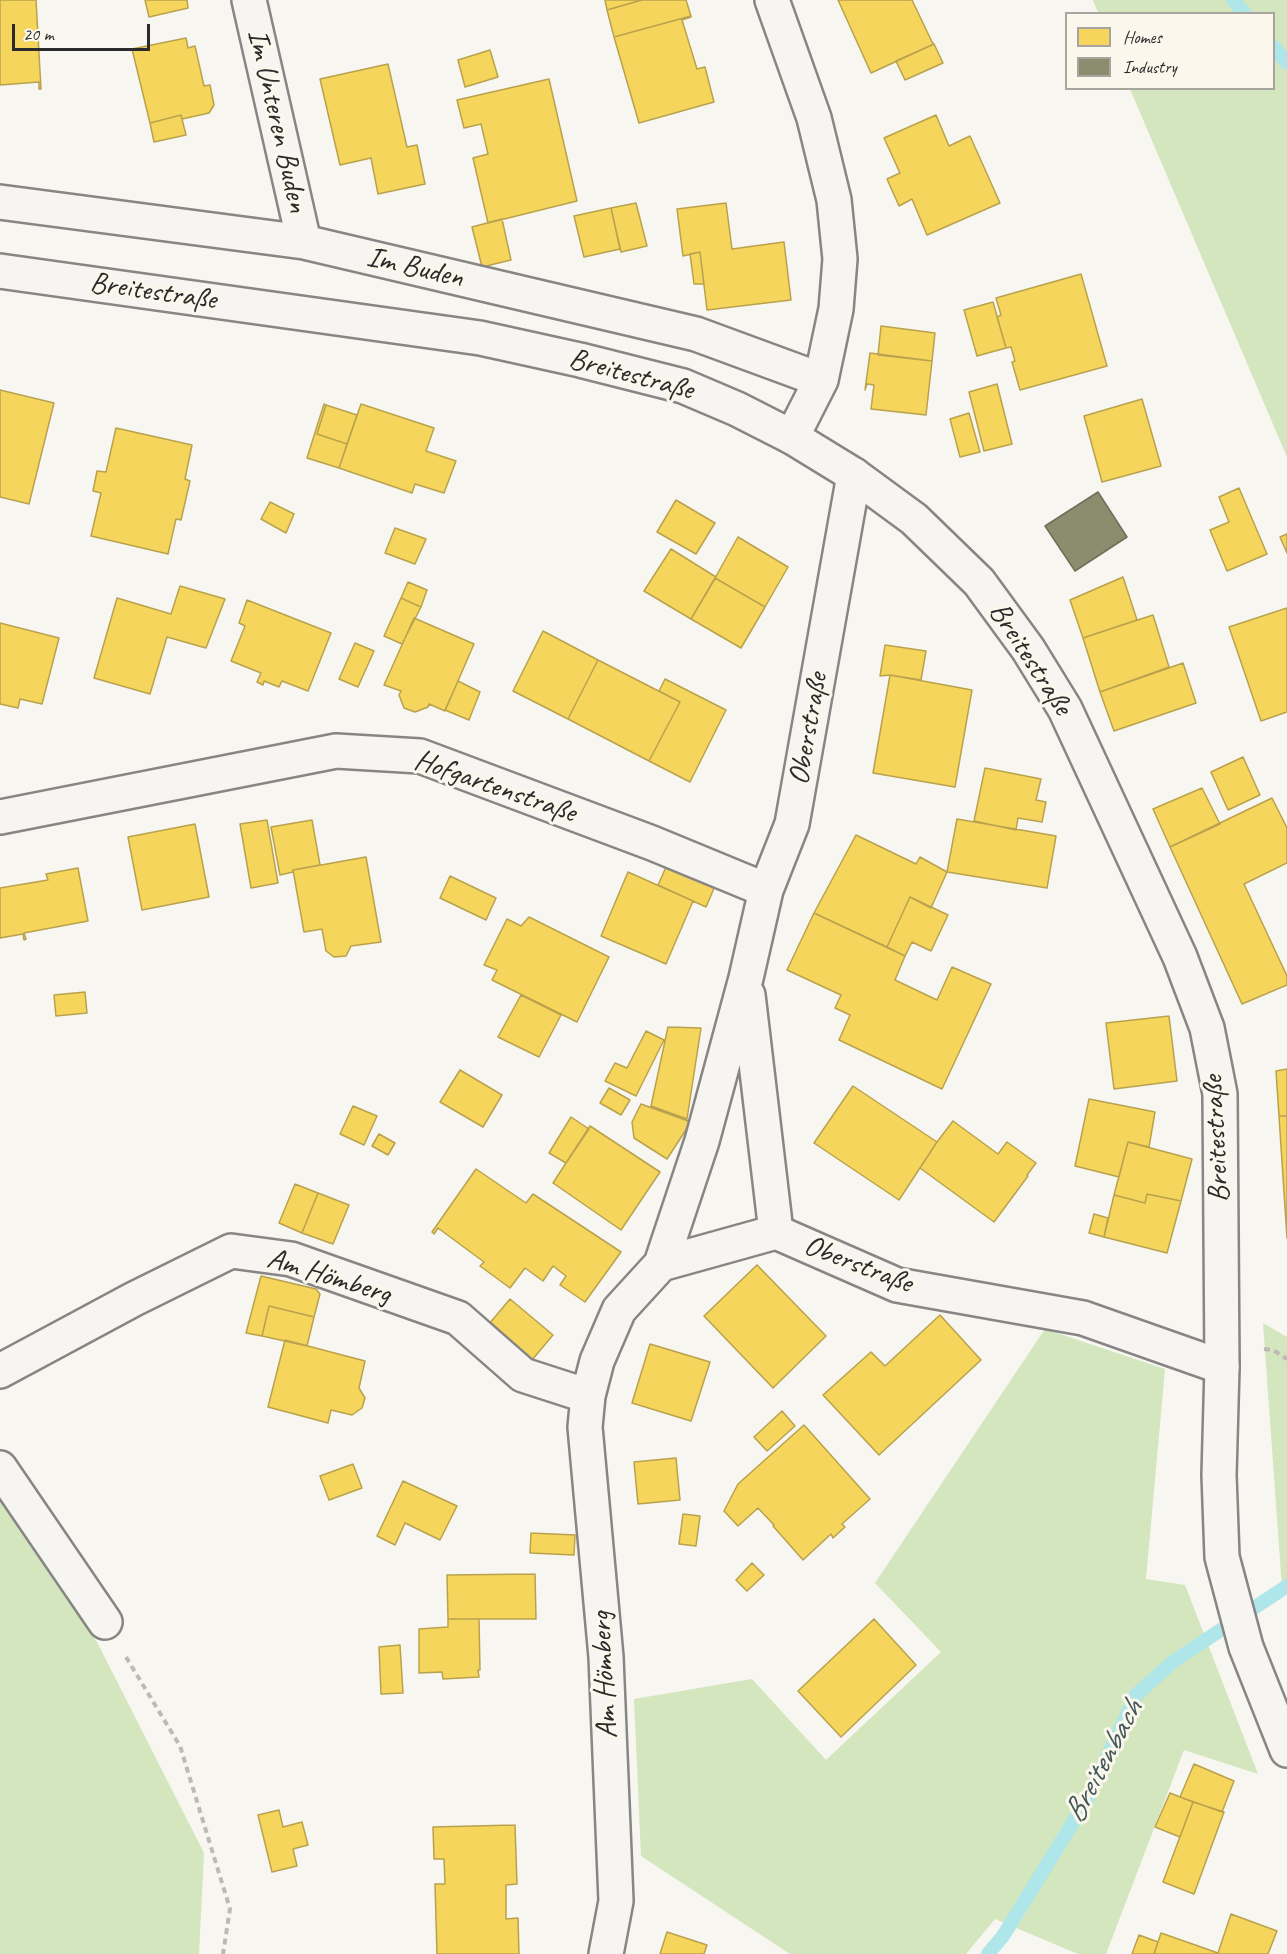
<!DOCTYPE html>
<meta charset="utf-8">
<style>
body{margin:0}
#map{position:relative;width:1287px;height:1954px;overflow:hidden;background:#f8f6f0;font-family:Caveat,sans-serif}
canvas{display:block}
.legend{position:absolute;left:1065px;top:12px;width:210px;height:78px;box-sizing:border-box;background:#fbf7ec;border:2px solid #a8a59f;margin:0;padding:8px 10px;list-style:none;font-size:18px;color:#2b2b2b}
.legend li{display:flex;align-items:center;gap:12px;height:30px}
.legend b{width:30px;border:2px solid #a8a59f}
.scale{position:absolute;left:12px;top:24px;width:138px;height:27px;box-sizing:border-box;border:3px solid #2b2b2b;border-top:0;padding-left:8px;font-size:18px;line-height:21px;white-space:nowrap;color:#2b2b2b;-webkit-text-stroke:4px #fbf7ec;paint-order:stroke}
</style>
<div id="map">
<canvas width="1287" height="1954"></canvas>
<ul class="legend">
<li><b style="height:16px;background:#f6d55c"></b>Homes</li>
<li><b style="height:16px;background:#8c8c6e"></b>Industry</li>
</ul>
<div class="scale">20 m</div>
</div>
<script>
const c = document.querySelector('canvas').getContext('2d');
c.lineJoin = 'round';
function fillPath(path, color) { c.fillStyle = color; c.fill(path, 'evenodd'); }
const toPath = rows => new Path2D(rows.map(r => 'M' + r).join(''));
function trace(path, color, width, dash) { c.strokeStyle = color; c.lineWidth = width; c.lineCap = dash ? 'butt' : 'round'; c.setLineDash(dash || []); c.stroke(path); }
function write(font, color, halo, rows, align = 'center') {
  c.font = font + ' Caveat,sans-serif'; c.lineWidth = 6; c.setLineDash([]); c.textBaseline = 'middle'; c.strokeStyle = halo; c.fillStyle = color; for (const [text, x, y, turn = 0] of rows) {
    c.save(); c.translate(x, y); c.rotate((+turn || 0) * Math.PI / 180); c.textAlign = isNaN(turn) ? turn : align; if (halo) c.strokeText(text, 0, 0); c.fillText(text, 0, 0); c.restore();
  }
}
const green = toPath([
 [1093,0,1287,0,1287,457,1130,89,1274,88,1274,14,1098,13],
 [1263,1323,1287,1337,1287,1586,1282,1588],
 [1045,1329,1165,1369,1146,1579,1185,1585,1258,1774,1184,1750,1106,1954,1078,1954,995,1919,966,1954,790,1954,641,1856,634,1699,752,1679,826,1760,941,1652,875,1583],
 [0,1490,98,1644,204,1853,199,1954,0,1954]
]);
const homes = toPath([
 [0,0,36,0,41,89,39,89,39,82,0,85,0,0],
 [145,0,187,0,188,8,149,17,145,0],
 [605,0,642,0,607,10,605,0],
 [642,0,686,0,691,16,614,37,607,10,642,0],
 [838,0,912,0,932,42,934,44,871,73,838,0],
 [691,16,691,17,682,20,697,69,705,67,714,102,639,123,614,37,691,16],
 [186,38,188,48,195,46,204,86,210,85,214,105,209,113,182,119,181,115,150,123,132,49,186,38],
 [934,44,943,63,905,80,896,61,934,44],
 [490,50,498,77,465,87,458,60,490,50],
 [388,64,407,147,417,145,425,184,378,194,371,158,340,165,320,79,388,64],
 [549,79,577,201,488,223,473,158,488,154,481,124,464,128,457,100,549,79],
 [181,115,186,135,154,142,150,123,181,115],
 [936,115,949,146,970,136,1000,203,927,235,912,199,899,206,887,179,900,173,884,138,936,115],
 [636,203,647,246,621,252,611,208,636,203],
 [726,203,732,249,784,242,791,300,707,310,700,252,683,256,677,209,726,203],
 [611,208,620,249,584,257,574,216,611,208],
 [502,219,511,260,482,267,472,227,502,219],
 [700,252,704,284,694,284,690,254,700,252],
 [1081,274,1107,366,1020,390,1012,362,1015,361,1011,347,1006,348,997,317,1001,315,996,298,1081,274],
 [993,302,1006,348,977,356,964,310,993,302],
 [881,326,935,333,932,361,878,355,881,326],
 [870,353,932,361,926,415,871,409,874,385,867,384,865,390,870,353],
 [997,384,1012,444,984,451,969,392,997,384],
 [0,390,54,403,29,504,0,497,0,390],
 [1142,399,1161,466,1102,482,1084,416,1142,399],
 [324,404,326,405,317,434,347,444,339,468,307,458,324,404],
 [361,404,434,428,426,451,456,461,444,493,415,484,412,493,339,468,361,404],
 [326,405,357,415,347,444,317,434,326,405],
 [969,413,980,452,960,457,950,419,969,413],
 [116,428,192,445,185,479,190,481,181,520,176,519,168,554,91,536,101,493,93,491,97,471,106,472,116,428],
 [1239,488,1267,554,1227,571,1210,530,1229,522,1219,497,1239,488],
 [676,500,715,523,696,554,657,532,676,500],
 [270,502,294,514,286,533,261,519,270,502],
 [395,528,426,539,415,564,385,553,395,528],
 [1287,534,1287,553,1280,537,1287,534],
 [738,537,788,567,765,607,715,578,738,537],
 [671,549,716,577,691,619,644,591,671,549],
 [1123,577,1137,620,1083,638,1070,600,1123,577],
 [715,578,765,607,741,648,691,619,715,578],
 [408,582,427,590,421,607,401,598,408,582],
 [180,586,225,599,206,648,167,637,150,694,94,678,117,598,171,614,180,586],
 [401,598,421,607,402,644,384,636,401,598],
 [247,600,331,633,308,691,282,681,279,687,264,681,263,685,257,682,261,673,231,661,245,626,239,623,247,600],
 [1287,608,1287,712,1261,721,1229,627,1287,608],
 [1153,615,1169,667,1100,692,1083,638,1153,615],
 [414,618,474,644,445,711,429,704,428,707,415,712,404,708,399,695,401,691,384,685,414,618],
 [0,623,59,638,42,704,20,699,18,708,0,704,0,623],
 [543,631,598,660,568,719,513,691,543,631],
 [355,643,374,651,358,687,339,679,355,643],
 [885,645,926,651,921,680,890,675,880,676,885,645],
 [598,660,680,702,649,761,568,719,598,660],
 [1183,663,1196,703,1114,731,1100,692,1183,663],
 [890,675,972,690,955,787,873,773,890,675],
 [665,679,726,710,690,782,649,761,680,702,659,691,665,679],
 [458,681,480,692,469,720,445,710,458,681],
 [1243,757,1260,795,1228,810,1211,772,1243,757],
 [985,768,1041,779,1036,800,1046,802,1042,822,1018,818,1016,830,974,821,985,768],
 [1202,788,1220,824,1170,847,1153,809,1202,788],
 [1272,798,1287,828,1287,863,1244,884,1287,976,1287,985,1242,1004,1170,847,1272,798],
 [957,819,1056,836,1047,888,947,872,957,819],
 [267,820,278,883,251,888,240,824,267,820],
 [312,820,320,865,293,870,293,872,280,875,271,827,312,820],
 [195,824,209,897,142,910,128,837,195,824],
 [856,835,916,864,920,857,947,872,931,908,910,897,887,947,814,913,856,835],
 [366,857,381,942,351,946,346,956,334,957,326,951,322,929,304,932,293,870,366,857],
 [667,865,715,886,706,907,658,885,667,865],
 [78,868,88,921,24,933,26,939,24,940,23,934,0,938,0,888,48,880,46,874,78,868],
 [628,872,693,901,666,964,601,936,628,872],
 [450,876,496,898,486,920,440,898,450,876],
 [910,897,948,915,931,951,912,942,905,956,887,947,910,897],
 [814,913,905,956,895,980,937,1000,952,967,991,984,942,1089,839,1040,850,1015,835,1008,841,995,787,970,814,913],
 [529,917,609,957,577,1022,492,980,497,970,484,965,507,919,521,926,529,917],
 [85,992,87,1013,56,1016,54,995,85,992],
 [521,995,561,1015,539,1057,498,1037,521,995],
 [1169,1016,1177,1081,1114,1089,1106,1023,1169,1016],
 [668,1027,701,1028,687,1119,651,1106,668,1027],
 [646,1031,664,1040,636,1096,605,1081,615,1063,627,1068,646,1031],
 [1287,1069,1287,1116,1279,1116,1276,1071,1287,1069],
 [460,1070,502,1095,483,1127,440,1102,460,1070],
 [853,1086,937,1142,899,1200,814,1143,853,1086],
 [609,1088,630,1100,621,1115,600,1103,609,1088],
 [1089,1099,1155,1112,1149,1147,1128,1142,1119,1177,1075,1166,1089,1099],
 [641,1104,691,1122,667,1159,634,1138,632,1122,641,1104],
 [353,1106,377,1116,364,1145,340,1134,353,1106],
 [1279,1116,1287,1116,1287,1238,1279,1116],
 [571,1117,589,1129,566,1163,549,1153,571,1117],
 [953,1121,998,1154,1007,1142,1036,1163,1027,1175,1028,1176,994,1222,920,1168,937,1142,953,1121],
 [590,1126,660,1172,621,1230,553,1183,590,1126],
 [379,1134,395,1143,388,1155,372,1146,379,1134],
 [1128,1142,1192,1159,1181,1201,1147,1194,1145,1203,1114,1195,1128,1142],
 [476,1169,526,1203,533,1194,621,1252,585,1302,560,1285,566,1276,553,1266,543,1281,525,1268,510,1288,480,1266,484,1262,438,1228,434,1234,432,1232,476,1169],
 [295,1184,318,1193,302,1233,279,1223,295,1184],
 [318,1193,349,1205,333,1244,302,1233,318,1193],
 [1147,1194,1181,1201,1167,1253,1104,1237,1114,1195,1145,1203,1147,1194],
 [1094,1214,1108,1218,1104,1237,1089,1233,1094,1214],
 [757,1265,826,1336,773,1388,704,1316,757,1265],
 [261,1276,316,1289,320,1294,314,1317,269,1306,262,1336,246,1333,261,1276],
 [510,1299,553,1335,532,1360,489,1324,510,1299],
 [269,1306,314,1317,307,1346,262,1336,269,1306],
 [940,1315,981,1360,879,1455,823,1395,871,1352,885,1366,940,1315],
 [285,1340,365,1361,359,1388,365,1398,362,1408,352,1415,331,1410,328,1423,268,1407,285,1340],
 [650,1344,710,1362,691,1421,632,1403,650,1344],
 [782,1411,795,1426,767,1451,754,1437,782,1411],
 [804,1425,870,1499,842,1524,845,1527,833,1538,831,1534,803,1560,773,1526,774,1525,758,1508,738,1526,724,1511,738,1484,804,1425],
 [676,1458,680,1500,638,1504,634,1462,676,1458],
 [353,1464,362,1488,329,1500,320,1476,353,1464],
 [403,1481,457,1506,440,1540,405,1523,395,1545,377,1536,403,1481],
 [683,1514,700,1516,696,1546,679,1544,683,1514],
 [531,1533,575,1535,574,1555,530,1553,531,1533],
 [752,1563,764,1575,747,1591,736,1580,752,1563],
 [535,1574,536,1619,448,1619,447,1575,535,1574],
 [448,1619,479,1619,480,1670,478,1670,479,1677,443,1679,442,1672,419,1673,419,1629,448,1627,448,1619],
 [874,1619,916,1665,841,1737,798,1691,874,1619],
 [400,1645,403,1693,381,1694,379,1647,400,1645],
 [1194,1764,1234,1781,1222,1812,1180,1797,1194,1764],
 [1170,1793,1193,1802,1180,1837,1155,1827,1170,1793],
 [1193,1802,1224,1812,1194,1894,1163,1882,1193,1802],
 [279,1810,283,1827,302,1822,308,1845,293,1849,297,1866,272,1872,258,1815,279,1810],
 [515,1825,517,1884,506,1885,506,1919,518,1918,519,1954,437,1954,435,1884,445,1884,444,1859,434,1859,433,1827,515,1825],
 [1231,1914,1277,1931,1268,1954,1154,1954,1161,1933,1218,1953,1231,1914],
 [667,1932,707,1945,704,1954,660,1954,667,1932],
 [1139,1935,1158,1942,1154,1954,1132,1954,1139,1935]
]);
const industry = toPath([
 [1098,492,1127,537,1075,571,1045,526,1098,492]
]);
const stream = toPath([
 [1233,0,1245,14],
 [1274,47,1287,63],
 [988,1954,1003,1936,1088,1798,1136,1695,1174,1661,1287,1586]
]);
const path = toPath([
 [1264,1349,1273,1350,1287,1359],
 [126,1657,180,1746,230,1909,223,1954]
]);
const minor = toPath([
 [249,0,304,242],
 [772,0,814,118,834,200,840,259,836,309,821,380,792,437],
 [0,202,304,242,696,334,821,380],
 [0,817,336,751,420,756,652,843,766,890],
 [748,995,776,1232],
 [776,1232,897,1285,1083,1318,1222,1367],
 [661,1264,702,1141,746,978,766,890,792,824,854,475],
 [0,1371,134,1299,231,1251,291,1259,458,1318,523,1375,588,1396],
 [0,1468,105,1622],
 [606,1954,616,1901,606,1657,585,1427,588,1396,597,1361,619,1310,661,1264,776,1232]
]);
const tertiary = toPath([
 [0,271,480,338,580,360,683,386,737,409,792,437,854,475,914,519,979,582,1028,649,1065,709,1180,957,1207,1028,1220,1094,1222,1367,1219,1475,1222,1557,1246,1647,1287,1750]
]);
const streetNames = [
 ["Im Unteren Buden",277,121,77],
 ["Im Buden",415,268,13],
 ["Breitestraße",153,292,8],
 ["Breitestraße",631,375,15],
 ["Breitestraße",1030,659,57],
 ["Oberstraße",809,729,-80],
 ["Hofgartenstraße",495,787,19],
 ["Breitestraße",1217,1139,-93],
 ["Oberstraße",858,1265,21],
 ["Am Hömberg",329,1277,17],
 ["Am Hömberg",605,1675,-93]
];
const waterNames = [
 ["Breitenbach",1104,1762,-62]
];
fillPath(green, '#d3e6bd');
fillPath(homes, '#f6d55c');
trace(homes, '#b9a24d', 1.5);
fillPath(industry, '#8c8c6e');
trace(industry, '#6f6f5a', 1.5);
trace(stream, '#aee6ea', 14);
trace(minor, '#878684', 38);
trace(tertiary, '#878684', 38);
trace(path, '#bcbab8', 4, [6, 4.5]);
trace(minor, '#f6f5f1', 33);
trace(tertiary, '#f6f5f1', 33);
write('30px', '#2b2b2b', '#fbf7ec', streetNames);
write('italic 32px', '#44585a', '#fbf7ec', waterNames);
</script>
